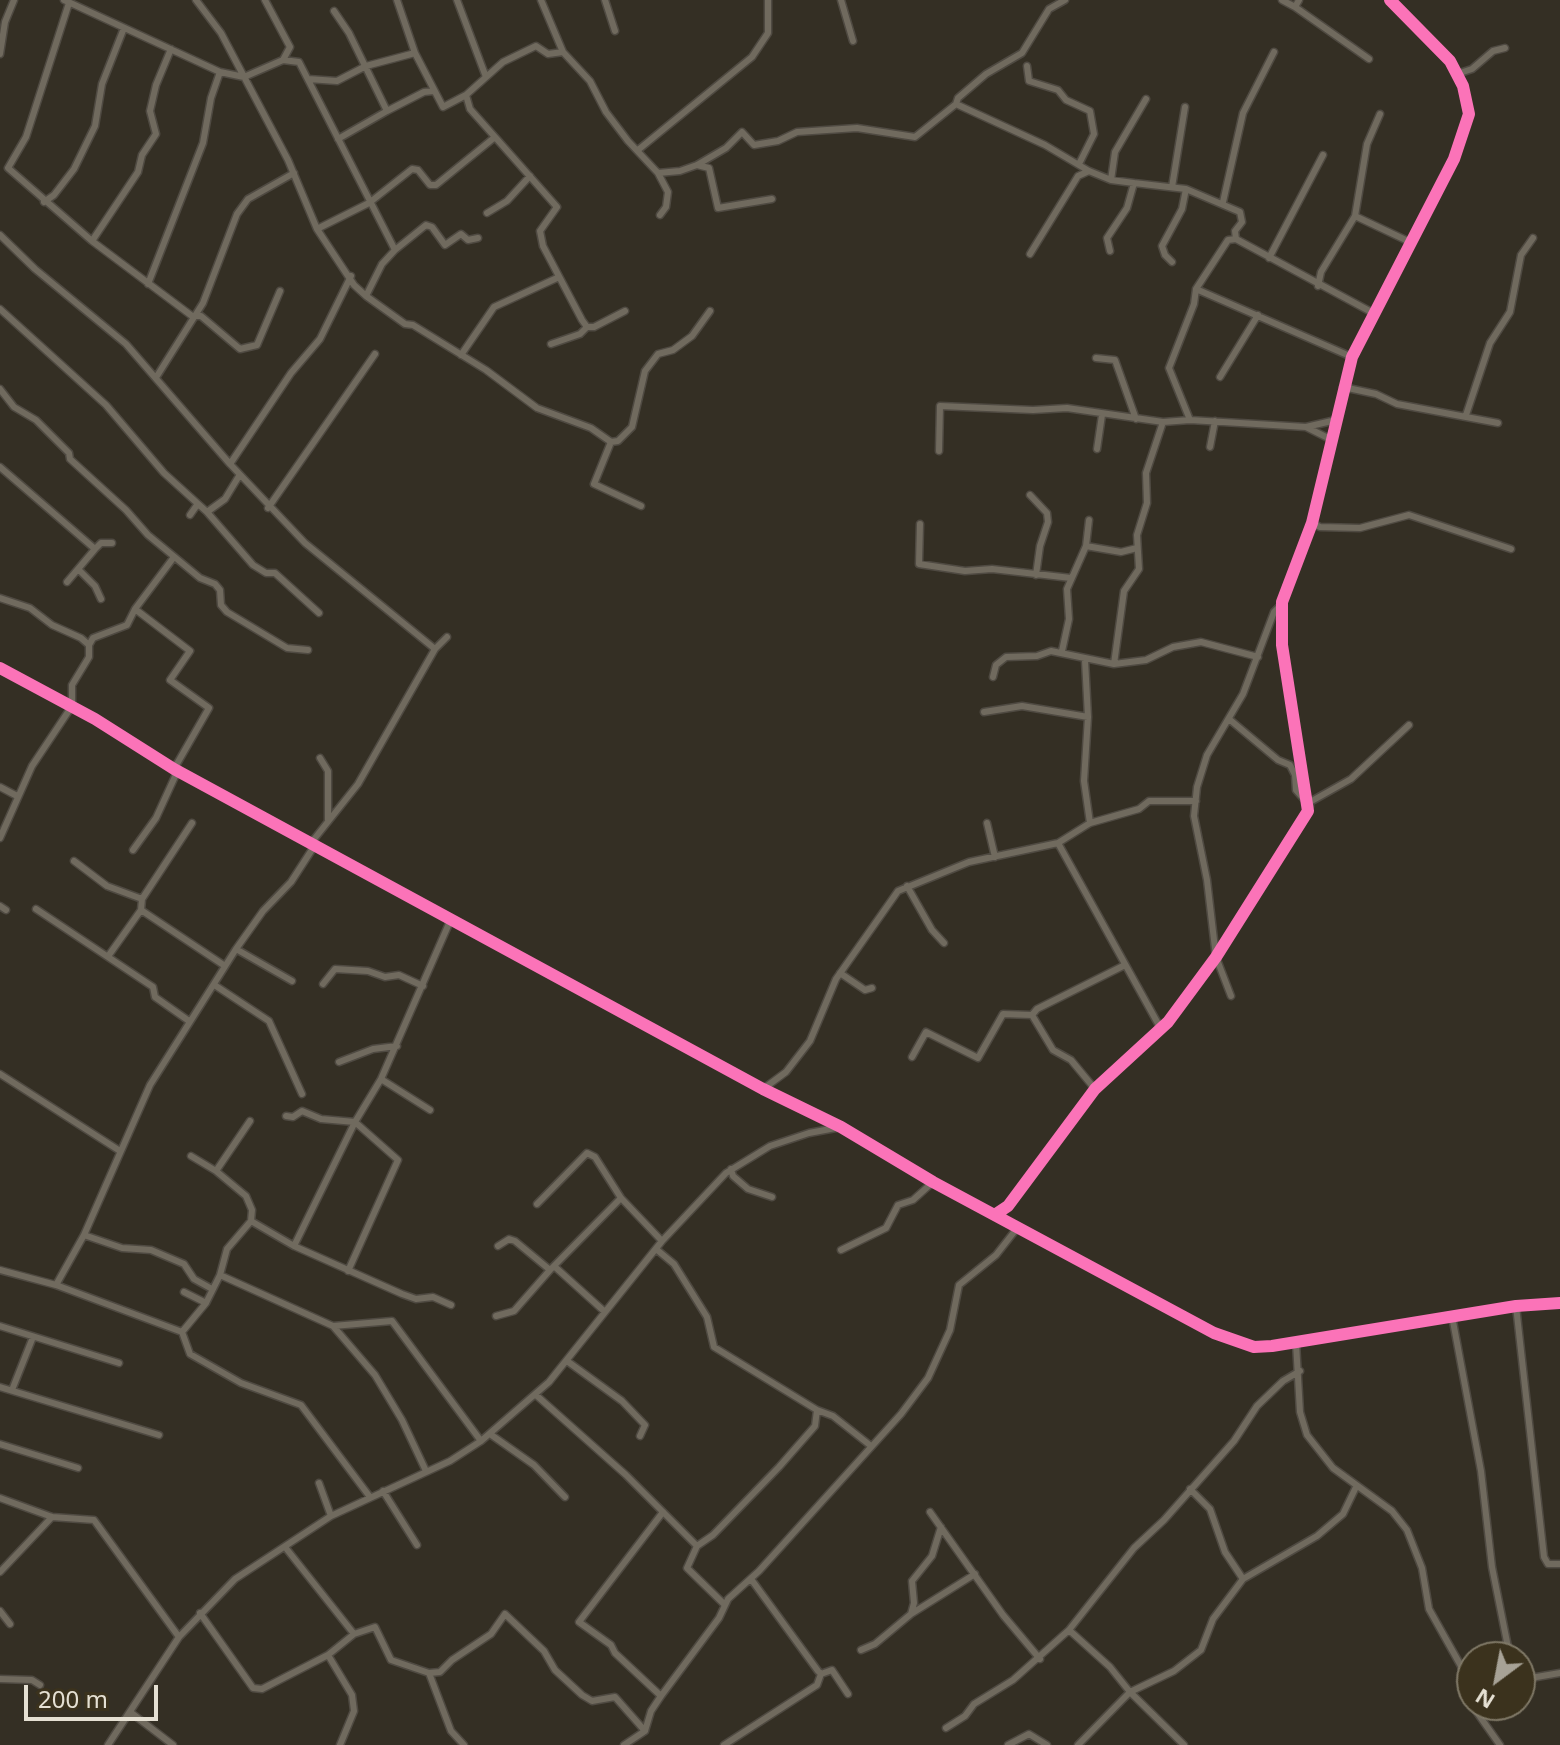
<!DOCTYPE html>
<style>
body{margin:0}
#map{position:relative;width:1560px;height:1745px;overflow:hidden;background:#342f24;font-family:"Noto Sans",sans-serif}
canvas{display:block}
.north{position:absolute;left:1456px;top:1641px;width:80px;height:80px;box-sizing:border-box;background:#3b321d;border:2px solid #7f7866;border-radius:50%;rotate:212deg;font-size:22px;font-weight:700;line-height:32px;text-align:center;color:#e5e0d3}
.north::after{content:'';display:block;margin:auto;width:28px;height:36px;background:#a7a296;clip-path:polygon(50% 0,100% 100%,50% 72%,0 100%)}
.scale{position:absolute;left:24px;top:1685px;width:134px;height:36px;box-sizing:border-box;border:4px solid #e5e0d3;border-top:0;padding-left:10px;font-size:24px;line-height:28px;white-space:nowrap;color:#e5e0d3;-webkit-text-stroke:6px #3b321d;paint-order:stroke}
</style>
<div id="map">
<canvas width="1560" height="1745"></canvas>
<div class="north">N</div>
<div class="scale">200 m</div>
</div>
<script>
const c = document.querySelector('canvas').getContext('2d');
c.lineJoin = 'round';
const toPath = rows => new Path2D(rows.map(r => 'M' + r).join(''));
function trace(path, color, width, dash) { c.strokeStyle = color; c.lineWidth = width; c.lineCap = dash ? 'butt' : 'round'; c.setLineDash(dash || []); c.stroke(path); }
const minor = toPath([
 [64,0,220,72,244,77,283,60,299,62,395,250,382,264,366,296,354,285,317,229],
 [196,0,221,33,288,160,317,229,369,203,412,169,418,170,430,185,436,185,495,137,470,109,466,95],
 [265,0,290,47,283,60],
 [457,0,486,77],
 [541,0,563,52,590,81,606,112,628,141,658,173,680,171,697,165,726,148,742,132,754,145,778,141,797,132,857,128,915,137,956,104,1045,145,1089,171,1111,180,1134,183],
 [605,0,615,31],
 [841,0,853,41],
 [1282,0,1295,7],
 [1299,0,1295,7,1369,59],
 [69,3,26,137,8,168,92,241,192,316,201,316,240,349,257,345,280,291],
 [334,11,349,33,387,111,424,92,433,91],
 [415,53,443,107,466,95,503,62,536,46,548,54,563,52],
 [0,54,5,22,14,0],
 [1027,66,1029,81,1058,90,1066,100,1090,111,1094,134,1079,164],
 [1457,74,1472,69,1493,51,1505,48],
 [308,79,337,81,366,66,415,53,397,0],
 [956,104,958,98,986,74,1022,53,1049,9,1065,0],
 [495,137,557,207,540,231,543,246,582,320,587,327,594,327,625,311],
 [338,139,387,111],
 [638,150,752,57,768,33,768,0],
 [697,165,709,168,718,208,772,199],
 [658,173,668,192,666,207,660,215],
 [1111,180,1115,152,1146,99],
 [1172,187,1185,107],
 [44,202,54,195,74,169,95,126,102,84,124,28],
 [1223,202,1243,113,1274,52],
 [487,213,507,201,530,176],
 [1355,216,1410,242],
 [0,235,35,269,126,344,230,464,291,373,320,339,351,276],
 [1236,239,1228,240,1196,289,1352,357],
 [92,241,138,172,142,155,156,134,150,111,156,85,171,49],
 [395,250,426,225,432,227,445,245,461,234,468,240,478,238],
 [1110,251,1107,238,1127,208,1134,183,1186,189,1240,212,1242,222,1235,231,1236,239,1375,314],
 [1030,254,1078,176,1089,171],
 [1269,258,1323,155],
 [1172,262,1165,255,1162,246,1182,209,1186,189],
 [148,284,203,143,211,98,220,72],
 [1318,286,1321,272,1355,216,1367,144,1380,114],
 [366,296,405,324,413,325,486,370,537,408,591,428,611,442,618,441,632,427,645,371,658,354,673,350,692,336,710,311],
 [0,309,106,405,164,473,207,512,225,499,239,476],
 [551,344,580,334,587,327],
 [461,355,494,307,557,278],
 [1096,358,1115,360,1136,419],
 [157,376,203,303,237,214,248,199,294,173],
 [1220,377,1258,315],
 [1343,387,1376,394,1397,404,1498,423],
 [0,389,14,407,36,420,69,453,70,459,126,510,148,535,200,578,215,584,220,590,221,605,227,612,287,648,308,650],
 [1466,415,1490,343,1510,312,1521,255,1533,238],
 [1190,420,1169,368,1194,304,1196,289],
 [1306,427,1336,420],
 [611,442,594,484,641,506],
 [1210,447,1215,421],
 [1097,449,1102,415],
 [939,451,940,406,1033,410,1067,408,1163,422,1190,420,1306,427,1332,440],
 [230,464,305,543,435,649,447,637],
 [0,467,95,549],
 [1030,495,1047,513,1048,522,1040,546,1036,575],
 [268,508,375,354],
 [207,512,253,565,266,573,275,573,319,613],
 [190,515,197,505],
 [1312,523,1320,527,1360,528,1409,515,1511,549],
 [920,524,919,564,965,571,992,569,1071,578],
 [1086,546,1121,552,1137,548],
 [79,570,95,586,101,599],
 [67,582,95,549,101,543,112,543],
 [0,598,30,608,52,625,81,638,89,645,89,657,72,685,72,706,32,766,0,838],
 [89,645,93,638,127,625,135,609],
 [1062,651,1069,619,1067,589,1086,546,1089,520],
 [1085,660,1088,717,1084,781,1090,823],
 [1114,664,1124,591,1139,569,1137,535,1147,503,1146,473,1163,422],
 [0,668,95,719,174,769,763,1089,841,1127,933,1182,1214,1333,1254,1347,1272,1346,1516,1306,1560,1303],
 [993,677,996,665,1006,657,1037,656,1051,651,1114,664,1146,660,1173,647,1201,642,1258,657],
 [984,712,1022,706,1088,717],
 [1229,719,1278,760,1290,765,1295,775,1296,790,1310,806],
 [320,758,328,771,328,820],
 [174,769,209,708,170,680,190,651,135,609,174,557],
 [0,787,17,796],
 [1310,802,1351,779,1409,725],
 [987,823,995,857],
 [311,843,358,784,435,649],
 [1058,843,1161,1029],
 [133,850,156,818,178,770],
 [74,861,107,886,142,899,141,910,109,955],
 [907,886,932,930,944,943],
 [142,899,192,823],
 [0,906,6,910],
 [36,909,153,987,155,997,189,1021],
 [141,910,225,966],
 [236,949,292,981],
 [840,973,865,990,872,988],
 [323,984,335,969,368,971,385,977,399,975,423,986],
 [216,986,269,1021,302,1094],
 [1231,996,1216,957,1207,880,1194,816,1197,787,1207,755,1243,694,1274,612,1282,604],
 [1032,1015,1053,1050,1071,1060,1095,1089],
 [912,1057,926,1032,978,1058,1003,1014,1032,1015,1037,1009,1125,965],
 [339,1062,373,1049,397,1046],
 [0,1074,120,1151],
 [381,1079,430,1110],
 [763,1089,786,1072,810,1041,836,979,898,891,969,862,1058,843,1090,823,1139,809,1149,801,1196,801],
 [286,1116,293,1117,302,1111,321,1119,355,1122,398,1160,348,1271],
 [250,1121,216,1171,246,1196,252,1210,251,1221],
 [191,1156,216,1171],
 [731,1169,733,1176,748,1189,772,1197],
 [537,1204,587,1153,595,1157,621,1198,662,1241],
 [996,1214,1008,1206,1095,1089,1168,1022,1216,957,1308,811,1282,645,1282,602,1312,523,1352,357,1454,159,1469,114,1463,86,1450,61,1390,0],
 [84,1235,122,1248,151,1250,184,1264,194,1279,212,1289],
 [294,1246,402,1294,416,1299,433,1297,451,1305],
 [498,1246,509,1239,515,1241,550,1270,621,1198],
 [656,1249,674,1264,707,1317,714,1347,817,1410,833,1416,871,1446],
 [841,1250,886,1228,898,1205,913,1200,933,1182],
 [554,1266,605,1312],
 [0,1270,56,1285,182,1332],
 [56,1285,84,1235,150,1085,236,949,263,911,291,882,315,845],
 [184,1292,206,1303,220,1275],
 [206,1303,182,1332,190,1354,241,1383,301,1405,370,1497],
 [1516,1306,1544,1557,1548,1564,1560,1564],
 [496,1316,514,1311,550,1270],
 [1452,1316,1481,1471,1492,1567,1510,1657],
 [0,1326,119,1363],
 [333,1326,392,1321,481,1441],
 [1296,1343,1300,1412,1307,1435,1333,1468,1392,1511,1407,1530,1422,1568,1429,1609,1461,1666,1471,1704,1500,1745],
 [567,1361,622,1401,645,1425,640,1436],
 [1300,1371,1283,1381,1257,1406,1234,1441,1164,1520,1134,1548,1069,1630,1110,1667,1130,1692,1174,1671,1201,1650,1213,1619,1243,1579,1317,1536,1343,1514,1356,1487],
 [0,1387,159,1435],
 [12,1390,33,1337],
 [536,1395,626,1475,697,1546,687,1568,725,1605],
 [490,1434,534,1465,565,1497],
 [0,1444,78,1468],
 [426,1471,402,1420,375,1375,333,1326,220,1275,227,1249,251,1221,294,1246,355,1122,381,1079,451,919],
 [319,1483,331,1516],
 [1190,1489,1210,1509,1225,1552,1243,1579],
 [383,1491,417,1545],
 [0,1498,52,1517,94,1520,179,1637],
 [663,1512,579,1622,611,1645,615,1653,661,1696,719,1618,728,1599,759,1571,901,1414,928,1378,950,1330,959,1285,996,1255,1018,1227],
 [930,1512,1003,1615,1040,1659],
 [697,1546,713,1535,779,1467,815,1426,817,1410],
 [285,1547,354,1634],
 [0,1572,52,1517],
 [751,1579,818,1671,821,1674,832,1670,848,1694],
 [0,1611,10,1624],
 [200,1613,253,1688,262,1689,328,1655],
 [911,1614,975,1574],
 [861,1650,875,1644,911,1614,914,1603,912,1581,932,1556,941,1527],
 [429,1673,451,1731,464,1745],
 [1520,1676,1525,1679,1560,1673],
 [0,1679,32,1680,40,1685],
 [130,1712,173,1745],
 [946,1728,965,1716,974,1704,1013,1680,1069,1630],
 [108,1745,179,1637,235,1579,331,1516,450,1461,481,1441,549,1382,662,1241,726,1173,770,1146,809,1133,841,1127],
 [340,1745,354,1711,352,1695,328,1655,354,1634,375,1627,391,1660,429,1673,440,1672,452,1660,491,1634,505,1614,544,1651,555,1670,582,1695,592,1701,615,1697,645,1731],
 [624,1745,645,1731,651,1711,661,1696],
 [724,1745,817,1685,821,1674],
 [1008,1745,1029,1734,1047,1745],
 [1078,1745,1130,1692,1184,1745]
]);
const cycleway = toPath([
 [0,668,95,719,174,769,763,1089,841,1127,933,1182,1214,1333,1254,1347,1272,1346,1516,1306,1560,1303],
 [996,1214,1008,1206,1095,1089,1168,1022,1216,957,1308,811,1282,645,1282,602,1312,523,1352,357,1454,159,1469,114,1463,86,1450,61,1390,0]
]);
trace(minor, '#4f4a42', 9);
trace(minor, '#706a5e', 6);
trace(cycleway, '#fb73b8', 12);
</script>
